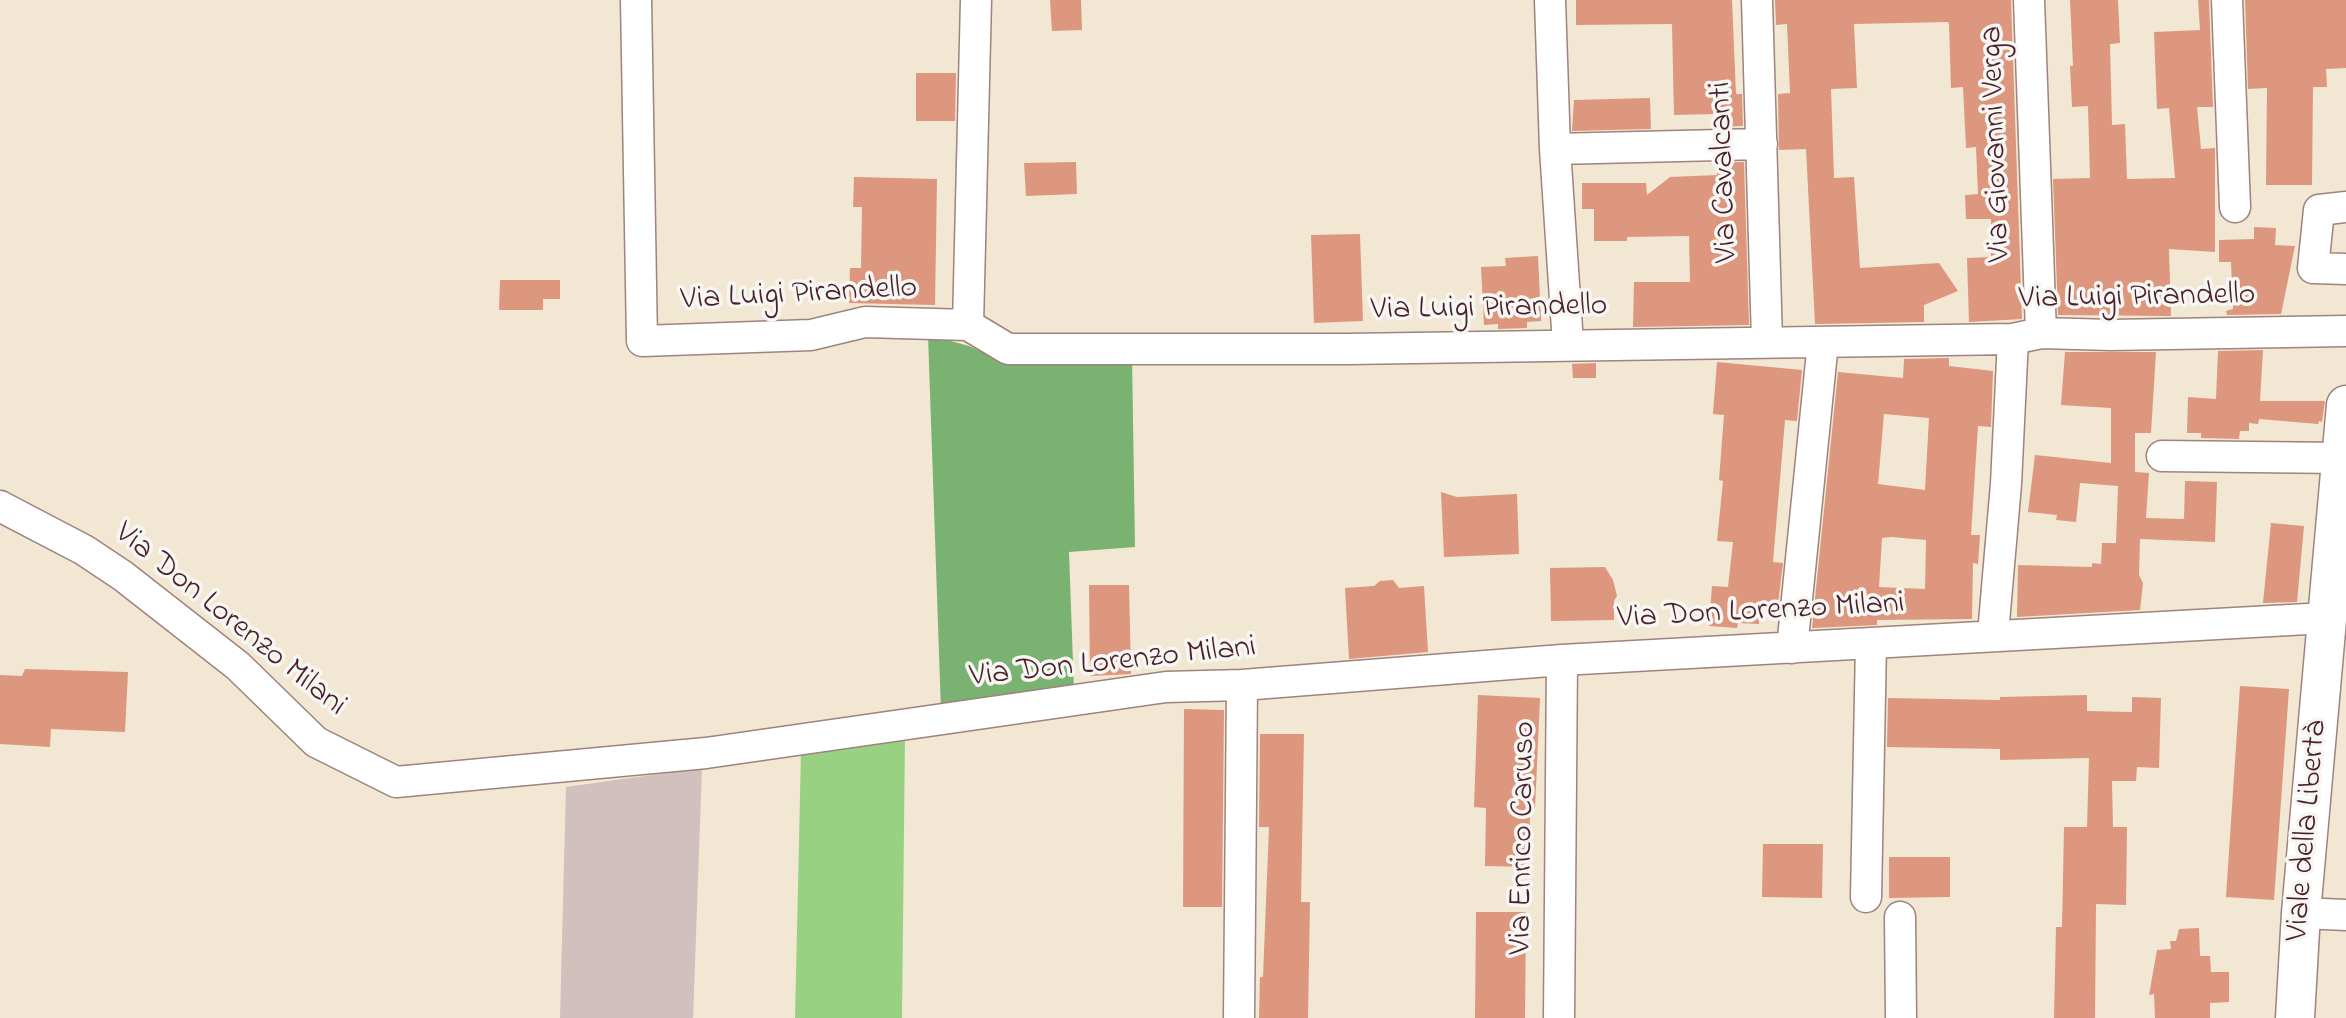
<!DOCTYPE html>
<meta charset="utf-8">
<style>
body{margin:0}
canvas{display:block;background:#f1e7d2}
</style>
<canvas width="2346" height="1018"></canvas>
<script>
const c = document.querySelector('canvas').getContext('2d');
c.lineJoin = 'round';
function fillPath(path, color) { c.fillStyle = color; c.fill(path, 'evenodd'); }
const toPath = rows => new Path2D(rows.map(r => 'M' + r).join(''));
function trace(path, color, width, dash) { c.strokeStyle = color; c.lineWidth = width; c.lineCap = dash ? 'butt' : 'round'; c.setLineDash(dash || []); c.stroke(path); }
function write(font, color, halo, rows, align = 'center') {
  c.font = font + ' "Indie Flower",sans-serif'; c.lineWidth = 7; c.setLineDash([]); c.textBaseline = 'middle'; c.strokeStyle = halo; c.fillStyle = color; for (const [text, x, y, turn = 0] of rows) {
    c.save(); c.translate(x, y); c.rotate((+turn || 0) * Math.PI / 180); c.textAlign = isNaN(turn) ? turn : align; if (halo) c.strokeText(text, 0, 0); c.fillText(text, 0, 0); c.restore();
  }
}
const industrial = toPath([
 [702,768,693,1018,560,1018,566,787]
]);
const green = toPath([
 [905,736,902,1018,795,1018,801,752]
]);
const forest = toPath([
 [928,335,969,346,996,358,1132,355,1135,547,1069,552,1074,691,941,711]
]);
const building = toPath([
 [1050,0,1081,0,1082,30,1052,31],
 [1576,0,1732,0,1736,94,1742,94,1743,126,1716,127,1716,114,1674,115,1672,24,1576,25],
 [1775,0,2011,0,2022,319,1969,322,1967,258,1991,257,1991,219,1966,219,1965,195,1978,194,1976,147,1966,148,1963,87,1951,88,1949,24,1948,22,1854,24,1857,88,1831,89,1834,178,1854,177,1860,268,1939,263,1958,291,1924,305,1924,322,1815,324,1806,149,1779,150,1778,94,1790,93,1787,24,1776,25],
 [2070,0,2118,0,2120,43,2110,44,2112,125,2125,124,2127,179,2175,178,2169,108,2157,109,2154,32,2200,30,2198,0,2209,0,2213,107,2197,107,2201,149,2215,148,2215,252,2169,249,2171,316,2058,315,2053,179,2090,178,2088,106,2072,107,2070,66,2073,66],
 [2245,0,2346,0,2346,68,2326,69,2327,87,2313,87,2312,185,2266,185,2267,88,2248,89],
 [916,73,956,73,955,121,916,121],
 [1650,98,1651,129,1572,131,1574,100],
 [1076,162,1077,194,1026,196,1024,163],
 [1744,162,1749,325,1633,327,1634,282,1690,282,1689,236,1627,237,1627,241,1594,241,1594,209,1582,209,1582,183,1646,183,1647,195,1670,177,1717,175,1717,163],
 [854,177,937,179,935,305,849,303,850,268,861,268,862,207,853,207],
 [2254,227,2276,228,2275,245,2295,246,2281,314,2227,315,2226,311,2233,309,2231,262,2219,262,2219,240,2254,239],
 [1360,234,1363,321,1314,323,1311,235],
 [1538,256,1541,321,1527,322,1527,328,1498,329,1498,324,1484,325,1481,267,1506,266,1505,258],
 [500,280,560,280,560,299,543,299,543,310,499,310],
 [2263,350,2260,401,2325,401,2322,422,2319,421,2318,424,2259,419,2258,424,2249,423,2249,431,2240,431,2239,439,2201,438,2201,433,2187,433,2188,397,2216,399,2218,351],
 [2065,352,2156,352,2151,433,2135,433,2135,472,2149,473,2146,518,2184,519,2185,481,2217,482,2215,542,2140,539,2139,575,2143,583,2140,610,2017,617,2018,565,2092,567,2092,563,2101,564,2102,543,2116,543,2118,486,2080,483,2076,522,2056,520,2057,515,2028,512,2035,455,2111,463,2111,408,2061,405],
 [1949,358,1949,366,1993,371,1991,427,1978,426,1971,535,1980,535,1978,564,1973,563,1972,619,1877,620,1877,625,1812,628,1838,372,1903,378,1904,359],
 [1884,414,1929,418,1925,490,1878,484],
 [1891,537,1926,540,1925,589,1879,587,1882,538],
 [1717,362,1802,370,1797,421,1785,420,1773,562,1783,563,1778,604,1760,602,1759,624,1738,623,1737,628,1709,626,1712,586,1728,587,1733,542,1717,541,1723,481,1719,480,1724,415,1713,414],
 [1596,363,1596,378,1573,378,1572,364],
 [1441,492,1457,497,1517,494,1519,554,1444,557],
 [2271,523,2304,526,2297,602,2263,603],
 [1605,567,1613,580,1617,596,1614,601,1614,620,1551,621,1550,568],
 [1393,580,1399,588,1424,586,1428,652,1349,659,1345,588,1374,586,1380,581],
 [1089,585,1129,585,1131,674,1090,676],
 [25,669,128,672,125,732,51,729,50,747,0,744,0,675,22,676],
 [2240,686,2289,689,2274,900,2226,897],
 [1478,695,1540,698,1535,809,1530,809,1529,867,1485,866,1486,808,1474,807],
 [2087,695,2087,711,2132,712,2132,697,2161,698,2159,768,2137,767,2136,781,2112,781,2113,827,2127,827,2126,905,2096,904,2095,1018,2054,1018,2056,927,2062,927,2064,827,2087,827,2089,758,2000,760,2000,749,1887,747,1888,698,2000,700,2000,697],
 [1184,709,1224,710,1222,907,1183,907],
 [1260,734,1304,734,1301,902,1310,902,1308,1018,1259,1018,1260,977,1263,977,1269,827,1259,827],
 [1763,844,1823,844,1822,898,1762,897],
 [1889,857,1950,857,1950,897,1889,898],
 [1476,912,1526,912,1525,1018,1475,1018],
 [2199,928,2200,956,2210,956,2211,972,2229,972,2229,1002,2210,1003,2210,1018,2155,1018,2154,994,2149,995,2157,950,2171,949,2170,941,2176,941,2179,929]
]);
const minor = toPath([
 [636,0,642,341,811,335,865,322,968,325,1008,349,1348,349,2013,339,2041,333,2111,335,2346,331],
 [1550,0,1555,149,1568,344],
 [1757,0,1767,341],
 [2029,0,2041,333],
 [2227,0,2235,207],
 [1555,149,1762,144],
 [2346,207,2319,210,2313,268,2346,269],
 [968,325,976,0],
 [2162,456,2342,458],
 [0,506,84,550,123,576,238,666,316,742,396,782,706,753,1166,687,1242,685,1562,660,2326,618],
 [1993,634,2006,484,2013,339],
 [1792,648,1823,342],
 [1866,897,1871,644],
 [2301,913,2346,915],
 [1900,917,1901,1018],
 [1239,1018,1242,685],
 [1559,1018,1562,660]
]);
const major = toPath([
 [2295,1018,2301,913,2346,405]
]);
const streetNames = [
 ["Via Giovanni Verga",1998,144,-92],
 ["Via Cavalcanti",1726,172,-92],
 ["Via Luigi Pirandello",799,296,-3],
 ["Via Luigi Pirandello",2137,299,-1],
 ["Via Luigi Pirandello",1489,310,-1],
 ["Via Don Lorenzo Milani",1761,613,-3],
 ["Via Don Lorenzo Milani",229,621,39],
 ["Via Don Lorenzo Milani",1113,664,-6],
 ["Viale della Libertà",2309,831,-85],
 ["Via Enrico Caruso",1525,838,-89]
];
fillPath(industrial, '#d1c0bd');
fillPath(green, '#99d183');
fillPath(forest, '#7ab371');
fillPath(building, '#dd977e');
trace(minor, '#9e837e', 33);
trace(major, '#9e837e', 41);
trace(minor, '#fff', 30);
trace(major, '#fff', 38);
write('32px', '#4a1f2b', '#f6f6f2', streetNames);
</script>
